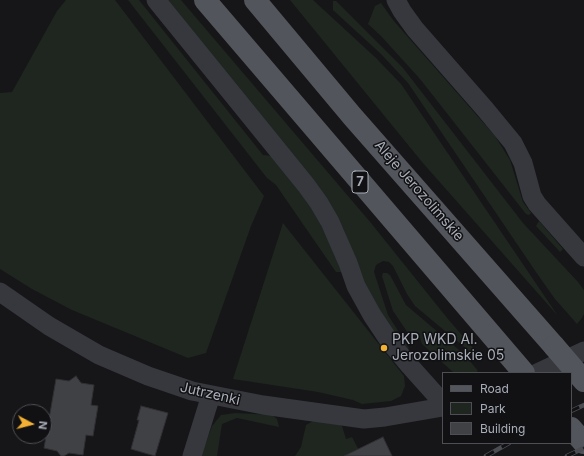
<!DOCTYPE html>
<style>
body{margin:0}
#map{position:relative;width:584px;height:456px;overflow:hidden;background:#161618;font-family:Inter,sans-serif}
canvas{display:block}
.legend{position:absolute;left:442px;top:372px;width:130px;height:72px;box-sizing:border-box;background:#111113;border:1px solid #4d4f55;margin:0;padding:5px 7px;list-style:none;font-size:12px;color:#a8adb8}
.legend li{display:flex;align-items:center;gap:8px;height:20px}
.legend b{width:20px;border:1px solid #4d4f55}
.north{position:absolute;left:12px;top:404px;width:40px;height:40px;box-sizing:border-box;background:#111113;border:1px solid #4d4f55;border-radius:50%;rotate:97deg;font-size:11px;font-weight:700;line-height:16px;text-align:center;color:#a8adb8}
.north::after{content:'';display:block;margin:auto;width:14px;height:18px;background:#f2b134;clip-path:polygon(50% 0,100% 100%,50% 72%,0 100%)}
</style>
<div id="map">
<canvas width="584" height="456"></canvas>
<ul class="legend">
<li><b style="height:5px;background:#53555c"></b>Road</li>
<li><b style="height:11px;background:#1e261f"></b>Park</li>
<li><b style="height:11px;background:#404145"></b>Building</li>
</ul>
<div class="north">N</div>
</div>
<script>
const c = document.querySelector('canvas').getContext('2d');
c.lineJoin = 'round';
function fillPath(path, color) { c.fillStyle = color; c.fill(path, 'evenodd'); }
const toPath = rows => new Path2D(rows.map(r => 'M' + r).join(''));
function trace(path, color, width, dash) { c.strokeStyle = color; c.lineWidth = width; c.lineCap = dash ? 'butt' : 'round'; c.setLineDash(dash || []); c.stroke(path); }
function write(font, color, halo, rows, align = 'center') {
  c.font = font + ' Inter,sans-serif'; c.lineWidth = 3; c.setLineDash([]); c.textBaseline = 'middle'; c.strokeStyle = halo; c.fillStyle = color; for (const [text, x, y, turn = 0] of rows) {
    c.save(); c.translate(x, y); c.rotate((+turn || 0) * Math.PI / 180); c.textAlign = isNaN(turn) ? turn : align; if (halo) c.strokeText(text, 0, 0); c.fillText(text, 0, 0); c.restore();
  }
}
const green = toPath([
 [66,0,115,0,264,196,251,226,206,353,188,358,72,310,32,289,0,269,0,93,12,92,57,11],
 [128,0,139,0,263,155,272,156,308,201,319,221,339,262,342,272,336,272,276,185,267,178],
 [167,0,181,0,371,223,448,319,480,356,475,356,415,306,407,294,393,266,389,262,383,261,376,265,374,272,388,315,409,348,408,349,376,309,367,290,343,228],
 [290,0,313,0,376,58,401,84,558,316,422,162],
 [333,1,336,1,403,68,523,223,578,282,584,290,584,314,582,318,577,324,555,299,538,275,408,83,381,54,333,10],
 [381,3,393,20,495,136,510,160,523,202,531,213,529,215,526,214,420,79,381,36,368,24,375,6],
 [539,221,563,249,560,252,536,226],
 [283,223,404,376,405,386,401,396,391,401,362,404,353,400,318,392,233,379],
 [383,273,387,273,390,275,406,305,465,355,478,371,475,373,454,373,422,344,420,338,408,333,393,311,382,276],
 [236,413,272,415,277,419,279,427,237,418,222,424,217,456,201,456,212,426,221,415],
 [313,421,338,424,342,426,346,439,352,437,362,456,295,456,301,447,306,425]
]);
const building = toPath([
 [76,376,81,383,94,385,91,405,98,406,93,436,86,435,83,455,69,453,64,456,61,456,57,451,44,448,56,379,69,381,76,376],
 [141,406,168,413,155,456,131,449,139,420,137,420,141,406],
 [383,437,392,456,344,456,383,437]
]);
const street = toPath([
 [156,0,306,185,319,203,330,222,348,263,356,286,372,315,390,342,409,365,443,403],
 [396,0,402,11,415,29,485,109,513,143,523,163,532,196,537,204,584,257],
 [0,292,49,326,99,355,148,376,192,391,263,405,364,419,385,417,443,407],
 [537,373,584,351],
 [192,456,211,395]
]);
const primary = toPath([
 [205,0,524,373],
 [255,0,352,116,554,346],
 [571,428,584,443]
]);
const rail = toPath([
 [571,411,584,405],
 [486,456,509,443],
 [567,456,584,448]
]);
const primaryBridge = toPath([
 [554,346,584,381]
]);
const markers = [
 [384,348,4,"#f2b134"]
];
const shields = [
 [360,182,16]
];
const shieldNames = [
 ["7",360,182]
];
const streetNames = [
 ["Aleje Jerozolimskie",419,191,49],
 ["Jutrzenki",210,394,13]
];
const poiNames = [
 ["PKP WKD Al.",392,340],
 ["Jerozolimskie 05",392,356]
];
fillPath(green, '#1e261f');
fillPath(building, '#404145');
trace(building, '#303034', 1);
trace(street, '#37383d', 19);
trace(primary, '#53555c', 22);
trace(rail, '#4a4c52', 4.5);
trace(rail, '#111113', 3, [9]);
trace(primaryBridge, '#53555c', 22);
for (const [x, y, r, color] of markers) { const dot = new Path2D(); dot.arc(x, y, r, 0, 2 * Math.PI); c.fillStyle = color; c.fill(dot); trace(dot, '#111113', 1.5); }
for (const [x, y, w] of shields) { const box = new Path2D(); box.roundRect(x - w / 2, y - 11, w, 22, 3); c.fillStyle = '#111113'; c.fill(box); trace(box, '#a8adb8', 1); }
write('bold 13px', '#a8adb8', null, shieldNames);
write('14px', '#a8adb8', '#111113', streetNames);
write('14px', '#a8adb8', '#111113', poiNames, 'left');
</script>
